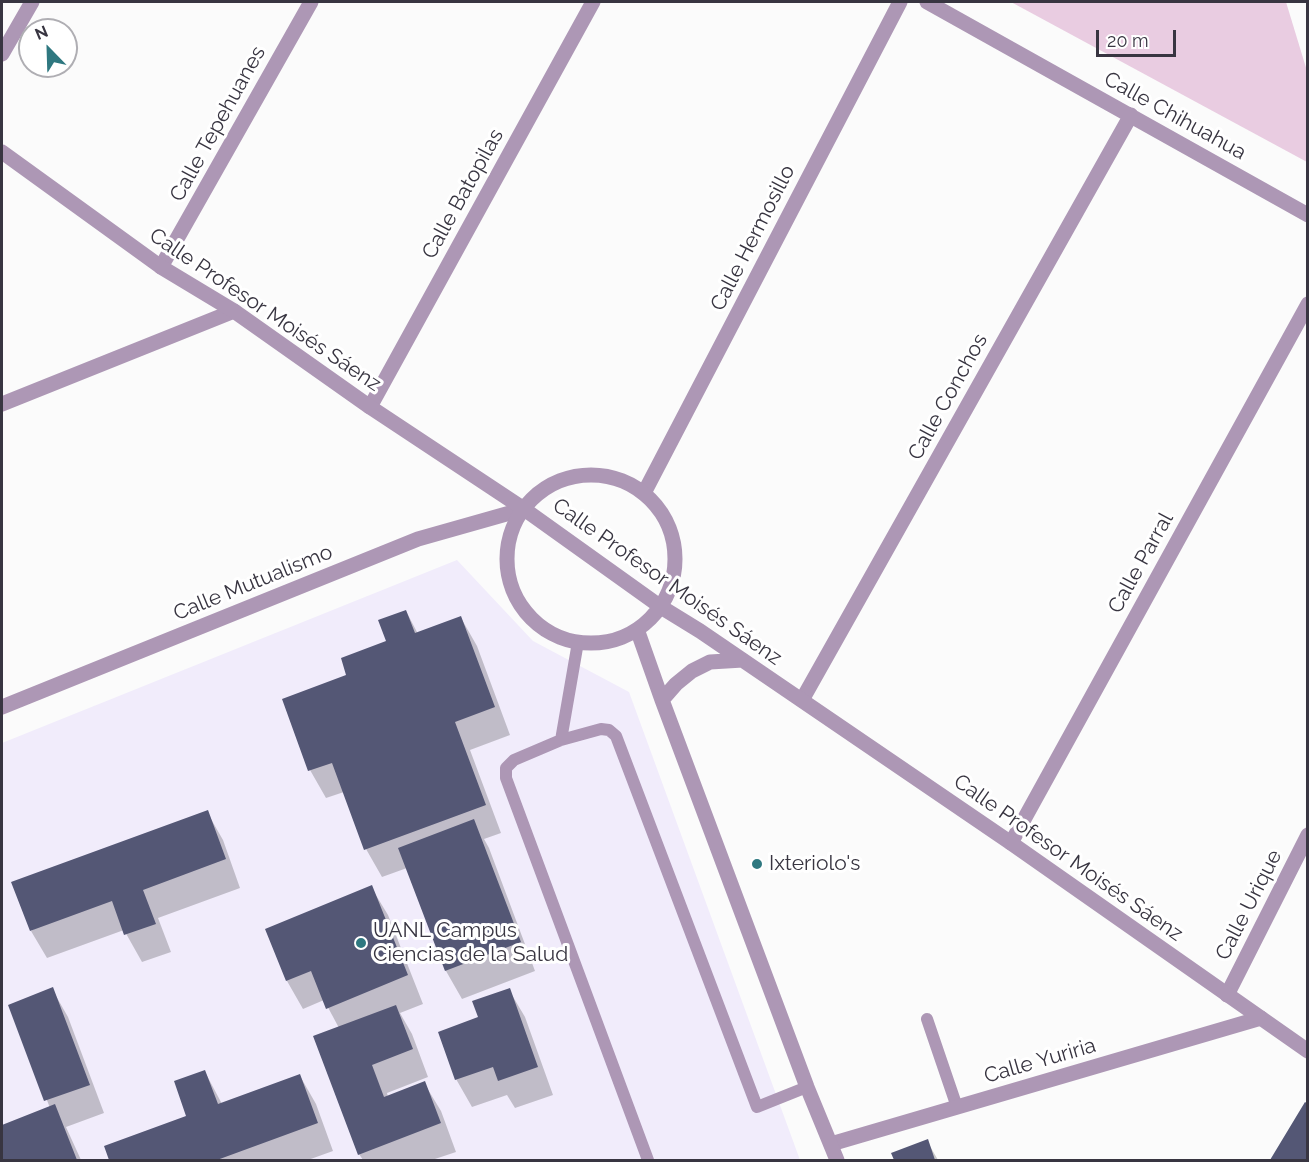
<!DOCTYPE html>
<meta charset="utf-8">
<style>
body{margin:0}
#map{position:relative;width:1309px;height:1162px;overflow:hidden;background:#fbfbfb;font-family:Raleway,sans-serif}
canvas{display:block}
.frame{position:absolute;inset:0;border:3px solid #383541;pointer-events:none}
.north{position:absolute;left:18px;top:18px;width:60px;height:60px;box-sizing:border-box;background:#fff;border:2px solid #afaeb3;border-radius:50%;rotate:337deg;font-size:16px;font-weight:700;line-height:24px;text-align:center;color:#383541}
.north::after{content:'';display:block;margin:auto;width:21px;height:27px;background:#2f7880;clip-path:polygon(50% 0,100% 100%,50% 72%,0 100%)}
.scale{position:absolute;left:1096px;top:30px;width:80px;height:27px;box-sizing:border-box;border:3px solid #383541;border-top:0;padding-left:8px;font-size:18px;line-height:21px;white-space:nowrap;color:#383541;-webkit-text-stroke:4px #fff;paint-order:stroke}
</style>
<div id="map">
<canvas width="1309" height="1162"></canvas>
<div class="frame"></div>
<div class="north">N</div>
<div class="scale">20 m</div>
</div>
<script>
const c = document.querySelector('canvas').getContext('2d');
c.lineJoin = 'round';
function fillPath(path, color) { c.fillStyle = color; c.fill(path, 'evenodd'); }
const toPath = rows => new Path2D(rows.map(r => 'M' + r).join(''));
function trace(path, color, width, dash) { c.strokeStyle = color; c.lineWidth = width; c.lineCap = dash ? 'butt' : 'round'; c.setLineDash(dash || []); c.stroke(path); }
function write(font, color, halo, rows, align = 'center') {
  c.font = font + ' Raleway,sans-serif'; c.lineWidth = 6; c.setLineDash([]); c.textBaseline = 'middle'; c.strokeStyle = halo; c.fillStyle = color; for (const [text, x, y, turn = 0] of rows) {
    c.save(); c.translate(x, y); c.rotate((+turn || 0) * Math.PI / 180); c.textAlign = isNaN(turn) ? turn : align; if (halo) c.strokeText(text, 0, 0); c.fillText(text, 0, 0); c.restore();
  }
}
const built = toPath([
 [457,560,533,641,629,692,800,1160,2,1160,2,743]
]);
const green = toPath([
 [1011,2,1286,2,1307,71,1307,162]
]);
const shadow = toPath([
 [406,611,418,634,461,618,477,646,510,735,470,750,501,833,484,839,489,848,535,971,462,999,446,971,407,868,382,877,366,849,344,792,326,798,310,770,284,700,348,676,388,642],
 [207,812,223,840,240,888,158,918,171,952,142,962,124,930,47,958,31,931],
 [371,887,388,915,423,1004,400,1013,412,1034,428,1077,387,1093,388,1097,424,1083,441,1111,456,1152,432,1160,363,1160,359,1154,339,1028,324,1000,303,1009,287,981,266,930],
 [52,989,68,1017,104,1113,66,1127,81,1160,2,1160,2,1127,50,1108,10,1005],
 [509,990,525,1017,553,1095,515,1108,507,1095,472,1107,456,1079,480,1018],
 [205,1072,222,1104,300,1076,316,1104,333,1151,308,1160,111,1160,106,1147,188,1116],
 [927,1141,938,1160,895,1160,893,1153]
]);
const building = toPath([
 [406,610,415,633,461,616,495,707,455,722,486,805,364,850,332,763,308,771,282,699,346,675,341,658,386,641,378,620],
 [208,810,226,859,143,890,156,924,124,935,112,901,30,931,11,882],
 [474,819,521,942,445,971,398,848],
 [372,885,408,975,326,1009,311,971,286,981,265,929],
 [53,987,90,1085,44,1101,8,1005],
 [510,988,538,1067,498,1081,493,1067,455,1080,438,1032,478,1017,472,1001],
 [396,1005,413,1049,372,1065,384,1097,425,1081,441,1123,358,1155,313,1036],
 [205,1070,218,1104,300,1074,318,1123,217,1160,109,1160,104,1146,186,1116,174,1081],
 [1305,1102,1308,1104,1308,1160,1270,1160],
 [55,1104,77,1160,2,1160,2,1125],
 [928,1139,935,1160,894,1160,891,1153]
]);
const service = toPath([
 [561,740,578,642],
 [927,1019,957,1107],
 [648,1160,506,778,506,768,514,760,561,740,601,729,609,730,616,736,757,1107,807,1087]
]);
const minor = toPath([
 [927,2,1308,215],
 [2,54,32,2],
 [161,267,311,2],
 [2,404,234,311],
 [370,407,593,2],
 [644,493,900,2],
 [802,700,1131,115],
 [2,707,418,539,524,509],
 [1011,843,1308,304],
 [1227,995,1308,835],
 [831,1144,1261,1018]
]);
const tertiary = toPath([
 [2,152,161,267,234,311,370,407,524,509,661,607,700,631,1011,843,1308,1051],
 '507 559a84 84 0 1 1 168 0a84 84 0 1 1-168 0Z',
 [638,632,662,700,807,1087,837,1160],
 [662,700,676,684,692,671,710,662,743,660]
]);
const markers = [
 [757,864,6,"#2f7880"],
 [361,943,6,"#2f7880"]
];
const streetNames = [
 ["Calle Chihuahua",1175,116,29],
 ["Calle Tepehuanes",218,124,-61],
 ["Calle Batopilas",463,194,-61],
 ["Calle Hermosillo",753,238,-63],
 ["Calle Profesor Moisés Sáenz",265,310,34],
 ["Calle Conchos",948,397,-61],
 ["Calle Parral",1141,563,-61],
 ["Calle Profesor Moisés Sáenz",667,582,35],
 ["Calle Mutualismo",253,583,-22],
 ["Calle Profesor Moisés Sáenz",1068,858,35],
 ["Calle Urique",1249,905,-63],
 ["Calle Yuriria",1040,1061,-16]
];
const poiNames = [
 ["Ixteriolo's",769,864],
 ["UANL Campus",373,931],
 ["Ciencias de la Salud",373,955]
];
fillPath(built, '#f1ecfb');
fillPath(green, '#e9cce1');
fillPath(shadow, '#0003');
fillPath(building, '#545775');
trace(service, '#ad97b5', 12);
trace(minor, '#ad97b5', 15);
trace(tertiary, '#ad97b5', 15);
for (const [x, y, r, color] of markers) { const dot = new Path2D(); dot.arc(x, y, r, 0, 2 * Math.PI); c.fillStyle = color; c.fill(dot); trace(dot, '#fff', 2); }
write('21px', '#383541', '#fff', streetNames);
write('21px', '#383541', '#fff', poiNames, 'left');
</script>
